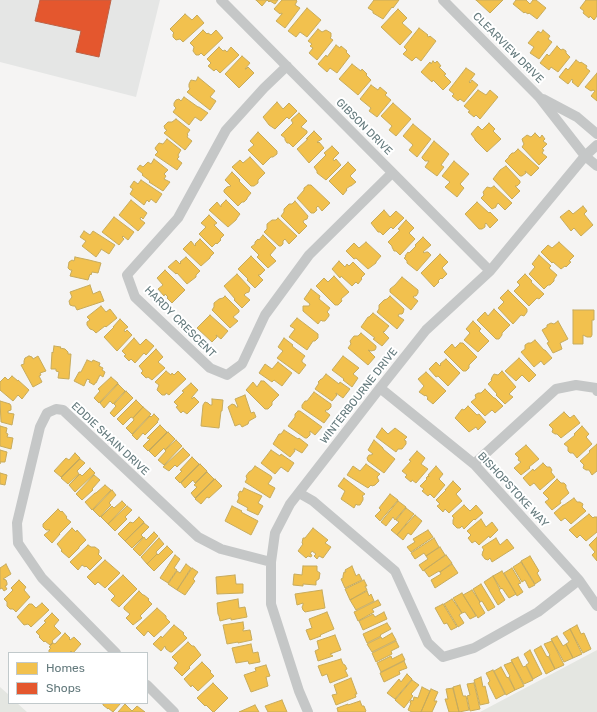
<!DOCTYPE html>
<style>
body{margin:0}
#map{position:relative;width:597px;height:712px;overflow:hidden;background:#f5f4f3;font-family:Rubik,sans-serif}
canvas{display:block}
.legend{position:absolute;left:8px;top:652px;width:140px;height:52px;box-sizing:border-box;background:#fff;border:1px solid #c1c9cb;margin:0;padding:5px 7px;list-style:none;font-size:12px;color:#63797c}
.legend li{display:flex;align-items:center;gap:8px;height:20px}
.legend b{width:20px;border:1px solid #c1c9cb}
</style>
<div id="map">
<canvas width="597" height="712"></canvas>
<ul class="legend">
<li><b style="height:11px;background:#f2c14e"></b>Homes</li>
<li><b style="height:11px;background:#e4572e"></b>Shops</li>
</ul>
</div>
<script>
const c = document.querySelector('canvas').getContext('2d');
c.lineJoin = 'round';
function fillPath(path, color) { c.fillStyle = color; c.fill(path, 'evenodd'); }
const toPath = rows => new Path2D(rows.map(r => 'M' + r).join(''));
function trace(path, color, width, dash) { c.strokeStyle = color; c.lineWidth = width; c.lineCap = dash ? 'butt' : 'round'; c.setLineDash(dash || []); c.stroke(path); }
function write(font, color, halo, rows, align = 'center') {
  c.font = font + ' Rubik,sans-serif'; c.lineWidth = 4; c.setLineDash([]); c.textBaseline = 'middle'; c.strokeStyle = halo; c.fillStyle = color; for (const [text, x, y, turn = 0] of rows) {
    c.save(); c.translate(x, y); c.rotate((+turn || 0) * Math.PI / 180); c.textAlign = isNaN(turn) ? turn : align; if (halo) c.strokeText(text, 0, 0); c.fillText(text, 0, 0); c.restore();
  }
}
const built = toPath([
 [0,0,160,0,136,97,0,62]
]);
const green = toPath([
 [597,649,597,712,480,712,597,650],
 [0,687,9,695,9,703,17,703,27,712,0,712]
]);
const homes = toPath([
 [256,0,278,0,275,4,270,1,269,2,267,0,262,6,256,0],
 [282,0,296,0,297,1,295,5,300,8,285,28,276,21,282,14,282,13,280,14,274,9,282,0],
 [374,0,399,0,393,8,392,7,383,19,373,13,373,11,368,8,374,0],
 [476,0,503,0,490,13,476,0],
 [516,0,526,0,530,4,533,0,536,0,546,8,537,19,529,13,528,14,525,12,524,13,513,4,516,0],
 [586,0,597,0,597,16,594,20,590,16,589,18,583,13,584,11,580,8,586,0],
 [307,8,321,20,307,37,300,32,296,37,288,31,307,8],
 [398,9,407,18,402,23,412,32,400,45,381,27,398,9],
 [185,14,192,20,197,15,204,23,183,42,180,39,176,40,173,37,173,34,174,33,170,29,185,14],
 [419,28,428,35,427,36,429,37,430,36,436,41,421,61,416,57,412,61,403,54,407,50,404,47,419,28],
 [318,29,322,32,326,30,331,33,331,37,330,38,333,40,317,60,309,53,313,48,310,46,312,44,308,41,318,29],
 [203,30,207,34,208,33,211,35,216,30,223,38,204,56,201,53,199,55,196,55,193,51,194,47,190,43,203,30],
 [543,30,550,36,548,39,552,42,539,59,530,53,534,47,528,43,538,31,541,33,543,30],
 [336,45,340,48,341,46,347,51,346,52,350,56,337,73,330,68,327,72,318,64,326,55,327,57,336,45],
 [557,46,561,50,563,49,566,51,566,53,570,57,558,72,551,67,549,70,540,63,547,54,549,56,557,46],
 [219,47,223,51,225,50,227,52,231,47,239,55,220,73,216,69,214,71,208,66,211,63,207,59,219,47],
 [242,56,250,63,245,69,246,69,248,67,254,73,239,88,225,74,242,56],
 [576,60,580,63,581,62,587,66,586,68,590,71,578,87,572,82,573,81,572,79,568,84,559,77,566,68,568,70,576,60],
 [433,61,435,63,437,61,441,66,439,67,446,74,444,75,451,82,443,90,433,80,432,82,421,72,430,62,431,64,433,61],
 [352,64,361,71,362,69,367,74,366,75,371,80,358,95,339,79,352,64],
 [466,68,475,74,469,82,470,83,472,80,478,85,464,102,460,99,458,101,452,96,454,94,449,90,466,68],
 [597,73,597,101,591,96,595,91,593,90,591,91,585,87,597,73],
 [198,77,215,91,210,97,216,101,210,110,187,92,190,89,189,87,189,84,191,80,196,81,198,77],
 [371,85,378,90,380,87,387,93,385,95,391,100,377,117,369,111,371,108,360,99,371,85],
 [478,90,486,95,490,90,498,97,480,119,476,115,474,117,468,112,470,111,464,106,478,90],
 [184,97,198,107,199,107,208,113,201,121,195,117,189,125,173,112,176,108,174,106,174,103,176,100,179,99,181,101,184,97],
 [277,102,283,109,289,103,297,111,289,119,287,117,275,129,269,125,263,117,277,102],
 [393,103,411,119,396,136,389,130,392,126,381,116,393,103],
 [299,113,307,121,301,127,307,131,307,133,293,147,289,143,287,143,285,140,285,138,281,135,293,123,291,120,299,113],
 [176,119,190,130,187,134,188,135,187,137,192,141,185,150,164,133,167,130,165,129,164,126,168,122,172,122,176,119],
 [489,123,495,129,493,131,501,139,487,152,475,140,475,139,471,134,478,126,482,130,489,123],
 [413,124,431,139,417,157,409,150,413,145,403,136,413,124],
 [314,131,322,139,317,142,318,143,319,142,324,148,309,163,297,149,308,139,306,139,314,131],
 [258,132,277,151,277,154,273,157,271,157,263,165,248,150,254,145,250,141,258,132],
 [535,133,540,138,542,135,545,139,543,141,547,144,542,149,544,150,542,153,547,157,539,165,522,147,524,144,523,142,522,139,527,135,531,137,535,133],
 [167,139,181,150,178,155,179,157,177,159,182,163,177,170,155,155,158,152,156,150,155,148,159,143,163,144,167,139],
 [434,141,449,154,441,165,444,167,437,176,425,167,429,161,425,161,422,158,422,157,434,141],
 [332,146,339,153,333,159,334,161,336,159,341,165,326,180,317,173,317,171,314,167,326,155,324,153,332,146],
 [518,149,539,168,531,176,525,171,526,173,522,176,520,176,505,161,509,157,509,156,512,153,514,153,518,149],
 [250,157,265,173,258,180,258,183,254,186,251,186,232,167,240,160,243,163,250,157],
 [154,159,168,170,164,174,166,176,164,179,170,182,163,191,149,182,150,181,142,175,143,174,137,169,140,165,143,167,148,162,151,164,154,159],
 [454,161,469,174,460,184,464,188,457,197,445,187,450,182,442,176,454,161],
 [348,162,356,170,350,176,356,182,351,186,350,186,346,189,347,190,343,195,329,181,348,162],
 [506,166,520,181,520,183,517,186,515,186,520,191,512,199,493,179,500,170,506,166],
 [232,172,240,180,239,181,251,193,247,198,247,199,244,202,242,202,238,206,224,192,224,190,227,187,231,186,225,180,232,172],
 [141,180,162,194,156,203,151,199,149,202,147,200,144,205,130,194,133,189,130,187,134,181,138,184,141,180],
 [308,185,311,185,330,203,322,211,318,206,316,208,317,210,314,213,311,213,297,198,304,190,304,188,308,185],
 [494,186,512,203,505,210,498,203,496,206,496,207,492,209,481,198,484,195,483,192,487,187,491,188,494,186],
 [131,200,147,213,143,219,141,217,140,219,145,223,138,231,119,215,131,200],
 [226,200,240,214,237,218,236,220,228,227,209,210,217,202,221,207,221,205,226,200],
 [295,201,308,216,307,219,304,220,303,222,307,226,299,234,281,216,284,212,284,209,289,204,292,204,295,201],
 [477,202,489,213,490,212,498,220,490,228,486,223,485,224,485,227,482,229,479,229,465,214,477,202],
 [583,206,587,211,584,214,593,225,581,236,574,228,571,231,560,217,569,210,573,214,583,206],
 [384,210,390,217,396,211,404,218,393,229,391,227,383,235,380,232,378,232,371,223,384,210],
 [209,215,217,223,214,225,224,235,220,239,221,240,217,244,216,243,212,247,199,234,206,227,201,223,209,215],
 [114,217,134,232,128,240,123,236,122,237,124,239,119,245,102,232,114,217],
 [278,218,297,236,289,244,285,239,283,241,283,244,281,246,279,246,264,232,267,229,267,224,272,220,276,220,278,218],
 [406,220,414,228,409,233,415,239,400,255,396,251,394,251,392,247,392,246,388,242,400,230,398,229,406,220],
 [84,231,90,235,93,231,115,245,109,254,101,249,101,250,96,257,82,246,86,241,80,237,84,231],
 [263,235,276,248,270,255,276,261,268,268,257,257,259,255,251,247,255,244,255,242,258,239,259,240,263,235],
 [423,237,431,245,423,252,424,253,426,252,428,252,431,255,417,271,407,263,407,261,404,258,406,257,405,256,408,252,409,253,416,246,415,245,423,237],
 [200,239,214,253,210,257,210,258,201,266,183,249,191,241,195,246,196,245,195,244,200,239],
 [366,242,381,256,376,262,376,263,368,269,356,258,354,259,346,251,354,243,359,248,366,242],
 [559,242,574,256,569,261,571,262,566,267,565,266,561,269,553,262,552,263,541,252,548,245,552,248,559,242],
 [440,254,448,262,442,268,447,274,442,279,441,278,438,281,439,282,434,287,421,273,440,254],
 [539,255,551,266,549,268,557,275,554,279,554,281,550,285,548,285,544,289,529,274,535,267,532,264,539,255],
 [251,256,265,270,260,275,258,275,263,280,255,288,247,280,248,279,238,269,251,256],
 [75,257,89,260,101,263,98,273,92,272,91,275,90,274,88,280,70,276,72,270,70,270,68,268,69,262,72,260,74,261,75,257],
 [186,257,200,271,196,275,196,277,187,284,177,273,176,274,168,267,176,260,180,264,181,263,180,262,186,257],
 [339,261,345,267,347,264,349,266,353,262,365,274,361,278,362,279,358,284,356,282,352,286,341,276,340,278,332,269,339,261],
 [165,270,185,290,172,303,167,298,168,297,165,294,164,296,158,289,163,285,157,278,165,270],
 [237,274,250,288,249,292,246,293,244,295,250,300,242,308,234,300,235,299,224,286,237,274],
 [525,274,532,281,531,282,544,294,539,299,537,298,529,306,514,291,520,285,517,282,525,274],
 [334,276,349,292,341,299,342,301,338,305,335,305,316,286,324,278,328,282,334,276],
 [402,277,418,290,418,293,416,296,414,296,413,297,418,301,411,310,390,292,390,289,395,285,402,277],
 [90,285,93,294,100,291,104,301,77,310,75,306,73,306,70,305,69,301,72,297,70,292,90,285],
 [311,289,320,296,319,299,330,308,327,312,329,314,329,316,325,321,322,321,321,320,318,324,303,311,303,306,309,306,310,304,304,299,311,289],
 [508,290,527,309,527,312,524,316,521,315,513,324,498,308,504,302,500,298,508,290],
 [225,296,239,310,239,312,233,317,238,321,230,328,212,310,214,307,214,303,219,299,223,298,225,296],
 [390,296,404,309,403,313,402,314,399,314,398,316,404,320,397,329,377,312,379,309,379,305,384,300,387,299,390,296],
 [101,306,106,312,110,309,117,318,106,327,105,326,96,333,93,330,90,329,87,325,87,322,90,320,87,317,101,306],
 [494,309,510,325,502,333,502,335,499,339,496,339,477,320,485,312,488,316,494,309],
 [573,310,594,310,594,320,592,320,592,335,591,337,587,337,583,335,583,344,573,344,573,310],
 [373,313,389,326,384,332,384,331,383,332,389,338,382,346,373,339,375,338,361,327,368,317,369,317,373,313],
 [210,315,228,331,221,339,216,335,217,337,212,342,197,328,210,315],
 [297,318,318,334,318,338,315,341,313,341,307,350,289,337,295,329,290,326,297,318],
 [120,319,128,327,124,330,125,332,127,330,132,335,117,351,104,337,114,327,113,327,120,319],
 [473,321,481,329,479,331,489,341,478,352,464,340,470,333,466,329,473,321],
 [558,321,568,339,560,343,562,349,553,353,547,343,549,342,542,330,547,327,547,325,551,323,554,324,558,321],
 [361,333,376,346,376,348,375,350,371,351,368,350,375,357,368,365,348,348,351,344,350,341,354,336,358,336,361,333],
 [134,338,140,345,146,339,154,346,146,355,144,353,135,363,131,359,129,361,124,356,126,355,122,351,134,338],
 [284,338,293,345,292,346,305,356,302,360,302,362,306,365,299,374,277,358,283,351,278,347,284,338],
 [535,340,544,350,545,350,552,358,544,365,541,361,534,367,521,352,525,349,525,345,528,343,531,343,535,340],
 [460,343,463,343,477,357,469,365,469,368,466,371,463,371,444,352,452,344,455,348,460,343],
 [54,346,61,347,60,348,65,349,68,352,68,354,71,354,69,379,58,378,59,372,56,371,56,369,51,369,52,352,53,353,54,346],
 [156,349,163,357,158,362,165,368,152,380,148,377,146,378,141,373,143,371,139,366,156,349],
 [29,356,32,357,33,359,38,356,46,371,40,373,41,375,39,376,42,382,33,387,21,365,24,364,24,361,25,358,29,356],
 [343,356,359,368,353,374,358,378,352,387,343,380,344,379,332,370,343,356],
 [519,358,536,375,529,382,522,375,516,381,505,371,519,358],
 [446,359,460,373,448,386,438,376,436,377,429,369,436,362,440,366,441,365,440,364,446,359],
 [87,360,92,362,93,360,100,363,99,366,103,368,102,370,105,372,103,377,100,375,96,383,95,383,94,385,89,382,90,380,87,379,84,386,74,381,79,372,81,372,87,360],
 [278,362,292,373,282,386,274,380,272,382,259,373,265,364,272,369,278,362],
 [166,371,171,375,172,373,174,375,178,371,186,379,169,395,166,393,165,395,162,395,157,390,159,385,155,382,166,371],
 [502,371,516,387,509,394,513,397,505,404,496,395,497,394,488,384,492,380,491,380,492,377,494,374,498,375,502,371],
 [426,372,446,391,433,404,427,399,428,398,426,395,425,396,419,392,424,386,418,379,426,372],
 [326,374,339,384,340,382,350,389,343,398,336,393,336,394,337,395,332,401,315,389,319,383,318,382,321,379,322,379,326,374],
 [12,376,18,381,18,380,29,390,22,399,18,395,13,401,0,390,0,382,5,377,8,380,12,376],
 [111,377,118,383,99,403,94,398,100,391,98,389,111,377],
 [261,381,264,381,279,395,272,402,272,405,268,409,265,409,246,390,253,382,257,387,261,381],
 [191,383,198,390,192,397,192,399,194,397,199,402,187,414,183,411,181,413,176,407,178,406,174,402,184,392,182,391,191,383],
 [118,384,125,391,113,404,110,401,104,408,100,403,118,384],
 [485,389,494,398,495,398,503,406,495,413,492,410,485,416,471,402,476,398,475,395,478,393,481,393,485,389],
 [126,391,133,398,114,417,110,413,116,406,114,404,126,391],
 [314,392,331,404,331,407,328,410,326,410,325,411,330,415,324,423,302,408,302,405,305,401,307,401,314,392],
 [245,395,251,413,254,412,256,417,249,421,248,424,242,427,240,424,235,426,228,407,232,404,235,405,236,407,238,407,235,399,245,395],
 [212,399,223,400,222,411,221,411,219,428,201,426,203,405,205,402,208,403,210,405,212,405,212,399],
 [136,400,143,407,133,418,131,417,123,425,117,419,136,400],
 [0,401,10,404,11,406,11,410,8,411,8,413,14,414,12,425,1,422,0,401],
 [468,406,477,415,479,414,486,422,478,430,476,427,469,432,455,418,462,409,464,410,468,406],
 [143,407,151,414,132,434,126,428,134,420,133,418,143,407],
 [298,411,300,411,322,427,315,435,310,431,310,435,307,438,305,438,288,426,295,417,295,414,298,411],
 [564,412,570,418,574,415,580,423,561,438,557,434,555,434,552,432,553,429,549,425,564,412],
 [154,414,159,419,157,422,158,422,145,435,143,433,137,440,132,435,150,416,151,417,154,414],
 [160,425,167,432,148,451,143,446,150,439,147,438,160,425],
 [0,426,7,428,6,433,8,434,7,437,13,438,11,449,0,446,0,426],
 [582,426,589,434,586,437,592,444,577,458,573,453,570,453,568,451,568,447,564,444,575,435,574,434,582,426],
 [382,428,388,434,395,428,407,437,404,440,406,441,406,444,402,449,398,449,396,452,376,437,382,428],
 [284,430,298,439,299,438,308,445,302,453,295,449,294,449,295,451,290,457,273,444,279,434,281,434,284,430],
 [168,432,175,439,165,450,164,448,155,457,149,451,168,432],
 [176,440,182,446,164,465,158,460,166,451,165,450,176,440],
 [374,440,383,448,383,449,395,459,384,473,368,461,367,458,369,455,371,455,373,454,368,450,374,440],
 [597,444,597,471,592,475,589,470,586,470,583,468,584,465,580,461,590,452,589,451,597,444],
 [526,445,539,459,529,467,530,468,521,475,514,468,521,462,518,460,519,458,515,454,526,445],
 [183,448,190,455,177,467,175,465,169,471,163,467,183,448],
 [0,450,7,452,5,462,0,462,0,464,0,450],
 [271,450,280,456,281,454,294,463,288,472,281,467,275,474,261,463,271,450],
 [417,451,425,458,421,464,428,469,416,483,412,480,411,482,405,477,407,475,402,471,411,461,409,460,417,451],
 [75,453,80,458,61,477,54,471,66,458,69,460,75,453],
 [192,457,199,464,180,483,175,478,182,471,180,470,192,457],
 [80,459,85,463,77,471,79,474,68,484,61,478,80,459],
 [543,463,547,467,550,467,552,470,551,472,555,477,540,490,534,483,530,486,523,478,533,469,534,471,543,463],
 [200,464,207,471,195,483,193,480,185,488,181,483,200,464],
 [366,464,380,474,377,477,379,481,375,485,372,486,371,485,368,488,347,475,353,466,360,471,366,464],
 [255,466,271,476,272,478,268,484,275,488,270,498,245,482,247,479,246,476,249,472,252,470,255,466],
 [436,466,443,474,439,479,445,485,434,498,430,494,428,496,422,491,424,489,420,486,427,479,426,478,428,476,429,477,429,476,428,475,436,466],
 [90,468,95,473,75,492,69,485,80,474,82,476,90,468],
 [207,472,214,479,195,498,191,493,197,487,194,485,207,472],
 [0,473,7,475,5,485,0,484,0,473],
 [94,475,100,480,92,489,93,490,82,500,76,494,94,475],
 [344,478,365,494,362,496,363,497,363,500,360,505,357,505,356,504,354,508,341,499,345,491,338,486,344,478],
 [215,479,222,486,209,498,207,497,201,504,195,499,215,479],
 [557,479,561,483,564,483,566,485,566,488,569,493,560,501,561,503,552,510,545,502,549,499,543,493,557,479],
 [453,481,461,489,456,494,462,501,449,513,445,509,443,512,437,506,440,504,436,500,446,490,445,490,453,481],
 [105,485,111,490,92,510,85,502,95,493,96,493,105,485],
 [244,488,262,496,258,503,263,506,258,515,247,510,248,508,237,502,239,498,238,495,240,491,242,492,244,488],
 [112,490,116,495,109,503,111,505,100,517,93,510,112,490],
 [390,494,398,500,380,521,375,516,381,510,379,508,390,494],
 [574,498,577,502,580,502,583,504,582,507,586,511,571,524,565,518,561,521,554,513,563,505,564,505,574,498],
 [122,501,126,505,108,524,101,517,112,506,114,508,122,501],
 [398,501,406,507,395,520,393,517,386,526,381,522,398,501],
 [464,505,470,511,476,505,483,513,475,520,474,519,464,529,462,526,460,528,457,528,453,524,453,520,454,518,452,516,464,505],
 [127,506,132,510,125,517,127,519,115,531,108,524,127,506],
 [232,506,242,511,241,512,258,521,251,535,225,521,232,506],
 [406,508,414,514,397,535,391,530,399,522,396,520,406,508],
 [58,509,61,512,62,511,67,517,66,518,71,522,59,534,60,534,52,543,44,535,50,530,46,530,43,527,43,524,58,509],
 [589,514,593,518,594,517,597,517,597,532,586,541,580,535,577,538,569,530,589,514],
 [415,515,422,521,411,535,408,533,403,540,397,535,415,515],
 [139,517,144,522,125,541,118,534,130,522,133,523,139,517],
 [481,519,486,527,492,522,498,530,490,538,489,536,479,545,475,541,472,543,468,538,471,535,467,531,481,519],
 [144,523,149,527,141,535,143,537,132,548,125,541,144,523],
 [72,528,76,532,77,530,86,540,79,547,79,548,69,558,61,551,62,550,57,544,72,528],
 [313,528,328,540,325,543,331,547,323,558,319,556,317,559,314,556,316,554,312,551,310,554,312,555,311,557,308,556,306,558,298,551,303,544,302,543,303,538,305,538,313,528],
 [428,530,433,537,411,552,407,547,415,542,413,539,428,530],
 [154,532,158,536,140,556,133,549,144,537,146,540,154,532],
 [597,537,597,561,592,555,595,552,589,545,597,537],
 [159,538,164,544,156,552,157,554,147,564,141,557,159,538],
 [434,538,439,547,426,556,424,553,415,559,411,553,434,538],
 [496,538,500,545,507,539,514,548,492,562,490,558,488,560,485,559,482,555,483,551,484,550,482,547,496,538],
 [88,545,91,547,95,547,99,550,99,553,98,554,102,558,90,570,86,566,85,567,82,565,78,570,70,562,88,545],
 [167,546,173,552,154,571,147,564,157,554,158,555,167,546],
 [440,547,445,555,423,571,419,565,428,559,426,556,440,547],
 [175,555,180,559,174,568,177,570,168,583,160,578,175,555],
 [446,555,452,563,440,572,439,571,429,577,424,570,446,555],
 [530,556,539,571,537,573,541,580,535,584,521,561,530,556],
 [105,560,120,573,105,588,98,582,95,585,87,577,105,560],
 [521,562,535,585,529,588,525,580,522,582,513,567,521,562],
 [6,564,11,574,3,579,6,580,7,583,7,585,5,586,7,589,4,591,2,588,0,589,0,568,6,564],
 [186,564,191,568,177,590,168,584,177,571,180,573,186,564],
 [452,564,458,573,435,588,431,580,441,574,440,572,452,564],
 [303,566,317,566,317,571,320,573,319,579,316,581,316,585,303,584,303,586,293,585,294,574,302,575,303,566],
 [352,566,356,576,359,574,362,580,345,588,341,579,343,578,343,576,344,572,346,572,345,570,352,566],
 [192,568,198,572,193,579,195,581,185,595,177,590,192,568],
 [512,568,521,583,518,584,523,592,517,596,504,573,512,568],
 [502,571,516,594,509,598,502,588,501,589,493,576,502,571],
 [123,575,137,589,119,607,111,600,115,596,108,589,123,575],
 [235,575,236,584,243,584,243,593,217,594,216,577,235,575],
 [493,576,500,590,499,590,505,600,498,605,484,582,493,576],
 [19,580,26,587,24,590,30,597,16,612,13,609,10,609,7,606,7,602,4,599,13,590,11,588,19,580],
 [364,580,367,586,365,586,367,590,350,600,345,589,364,580],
 [481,584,495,607,488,611,482,601,480,602,473,589,481,584],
 [322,590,325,608,305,612,303,610,302,607,303,605,303,603,297,605,295,594,322,590],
 [472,590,480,602,479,603,485,613,478,618,463,595,472,590],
 [139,591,143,595,144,595,149,599,148,600,152,604,140,616,142,618,133,625,126,618,130,614,124,609,124,607,139,591],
 [367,591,369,596,371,594,374,601,356,610,350,600,367,591],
 [462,593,476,616,470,619,465,612,462,613,453,598,462,593],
 [238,599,239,608,245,607,247,617,231,620,231,618,220,621,219,616,218,614,217,603,238,599],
 [452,599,462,613,459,615,464,623,458,627,444,604,452,599],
 [378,600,381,605,372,609,374,612,358,621,354,612,378,600],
 [42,603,49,610,31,627,28,624,24,625,17,617,29,604,32,604,36,608,42,603],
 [443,604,457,627,451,630,447,623,444,624,435,608,443,604],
 [157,608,166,616,166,618,170,622,154,637,148,631,144,636,136,628,157,608],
 [327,612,334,629,320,635,321,636,310,640,306,630,312,628,309,619,327,612],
 [384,612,387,619,363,630,359,621,373,614,375,617,384,612],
 [52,613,59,620,54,626,61,633,52,641,53,642,50,645,45,641,44,642,39,637,40,636,36,632,46,622,44,621,52,613],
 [243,622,244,629,243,629,243,631,250,630,252,640,238,643,238,642,227,644,223,625,243,622],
 [387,623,391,629,380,635,381,636,367,643,363,634,387,623],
 [174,625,184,633,183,634,187,638,172,652,170,652,166,649,165,646,161,651,153,644,161,636,162,638,174,625],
 [577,625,581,634,584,633,591,649,583,653,570,629,577,625],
 [570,629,582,654,573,658,566,644,569,642,563,633,570,629],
 [65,633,70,638,69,639,70,640,74,637,81,644,73,653,71,651,69,653,50,653,49,652,49,650,51,648,49,647,53,643,55,644,65,633],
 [392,633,396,640,372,652,367,644,381,637,382,639,392,633],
 [335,635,341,650,330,654,333,656,318,661,315,651,319,649,317,641,335,635],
 [557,636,563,646,566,644,573,658,564,662,551,639,557,636],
 [396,641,399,647,391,651,392,654,376,662,372,653,396,641],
 [552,641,564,665,555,669,549,656,550,655,544,644,552,641],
 [188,642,192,646,194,646,201,655,189,667,190,668,182,676,174,668,178,663,172,657,188,642],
 [251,644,253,653,258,652,260,662,249,664,248,661,236,663,232,648,251,644],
 [541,646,547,657,548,656,555,669,546,674,534,650,541,646],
 [530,650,542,674,533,679,526,665,529,663,524,654,530,650],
 [402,654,405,660,381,672,377,663,391,656,392,659,402,654],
 [518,657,523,667,526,666,533,680,524,684,511,660,518,657],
 [341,659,343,664,345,665,347,669,345,670,348,676,330,683,327,674,322,676,318,666,341,659],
 [404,661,407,668,399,671,400,674,384,682,380,673,404,661],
 [202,662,211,671,210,672,214,676,198,691,192,685,191,687,184,679,202,662],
 [512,662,524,686,515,690,509,677,510,676,504,665,512,662],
 [266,665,270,676,266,677,268,686,251,692,244,675,256,671,255,668,266,665],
 [501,667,507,678,508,677,515,690,506,695,494,671,501,667],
 [493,670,505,694,496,699,488,683,490,681,486,673,493,670],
 [407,674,412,679,395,699,387,693,399,679,401,682,407,674],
 [481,677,483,687,485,686,489,703,480,705,474,680,481,677],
 [351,678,357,694,355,694,356,697,336,705,332,695,337,694,334,685,351,678],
 [412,680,419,685,411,694,413,696,404,708,395,700,412,680],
 [213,683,228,698,214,712,213,712,206,705,205,706,197,698,213,683],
 [474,683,480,709,470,711,467,696,470,695,467,684,474,683],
 [460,685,463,696,466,696,469,710,459,712,453,687,460,685],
 [422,687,430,691,421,712,412,712,408,710,411,703,410,703,411,700,413,701,414,697,418,698,422,687],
 [453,688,453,689,459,712,449,712,445,699,448,699,446,689,453,688],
 [431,689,438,692,434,701,437,701,432,712,421,712,431,689],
 [282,700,287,712,268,712,265,706,282,700],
 [360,701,362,706,364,706,366,711,365,712,338,712,337,708,348,704,348,705,360,701],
 [103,703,121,703,113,712,108,708,108,709,103,705,103,703],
 [125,704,132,711,137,706,145,712,118,712,125,704],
 [255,705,259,712,239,712,255,705]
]);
const shops = toPath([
 [40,0,111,0,99,57,76,52,81,31,35,21,40,0]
]);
const street = toPath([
 [221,0,490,271],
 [443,0,539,97,585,156,597,166],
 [287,66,264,88,226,130,178,218,127,275,135,297,210,368,227,375,242,364,265,315,309,255,392,173],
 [543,99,577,117,597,134],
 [380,388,474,464,579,580,597,606],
 [474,464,556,389,576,385,596,388,597,391],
 [299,493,313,501,395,571,428,643,443,657,474,648,538,612,579,580],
 [116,653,42,578,18,543,17,523,40,427,47,413,56,409,63,410,198,537,221,549,271,562],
 [147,685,174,712],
 [308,712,299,691,271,604,271,562,275,533,290,504,380,388,426,330,490,271,585,156,597,145]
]);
const streetNames = [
 ["CLEARVIEW DRIVE",508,48,45],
 ["GIBSON DRIVE",364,127,45],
 ["HARDY CRESCENT",180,322,45],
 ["WINTERBOURNE DRIVE",359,396,-52],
 ["EDDIE SHAIN DRIVE",110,439,43],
 ["BISHOPSTOKE WAY",513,490,47]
];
fillPath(built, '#e5e6e5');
fillPath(green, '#e4e6e1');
fillPath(homes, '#f2c14e');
trace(homes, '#c7ab5c', 1);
fillPath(shops, '#e4572e');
trace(shops, '#bd6145', 1);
trace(street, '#c5c7c7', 10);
write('11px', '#63797c', '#fff', streetNames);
</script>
